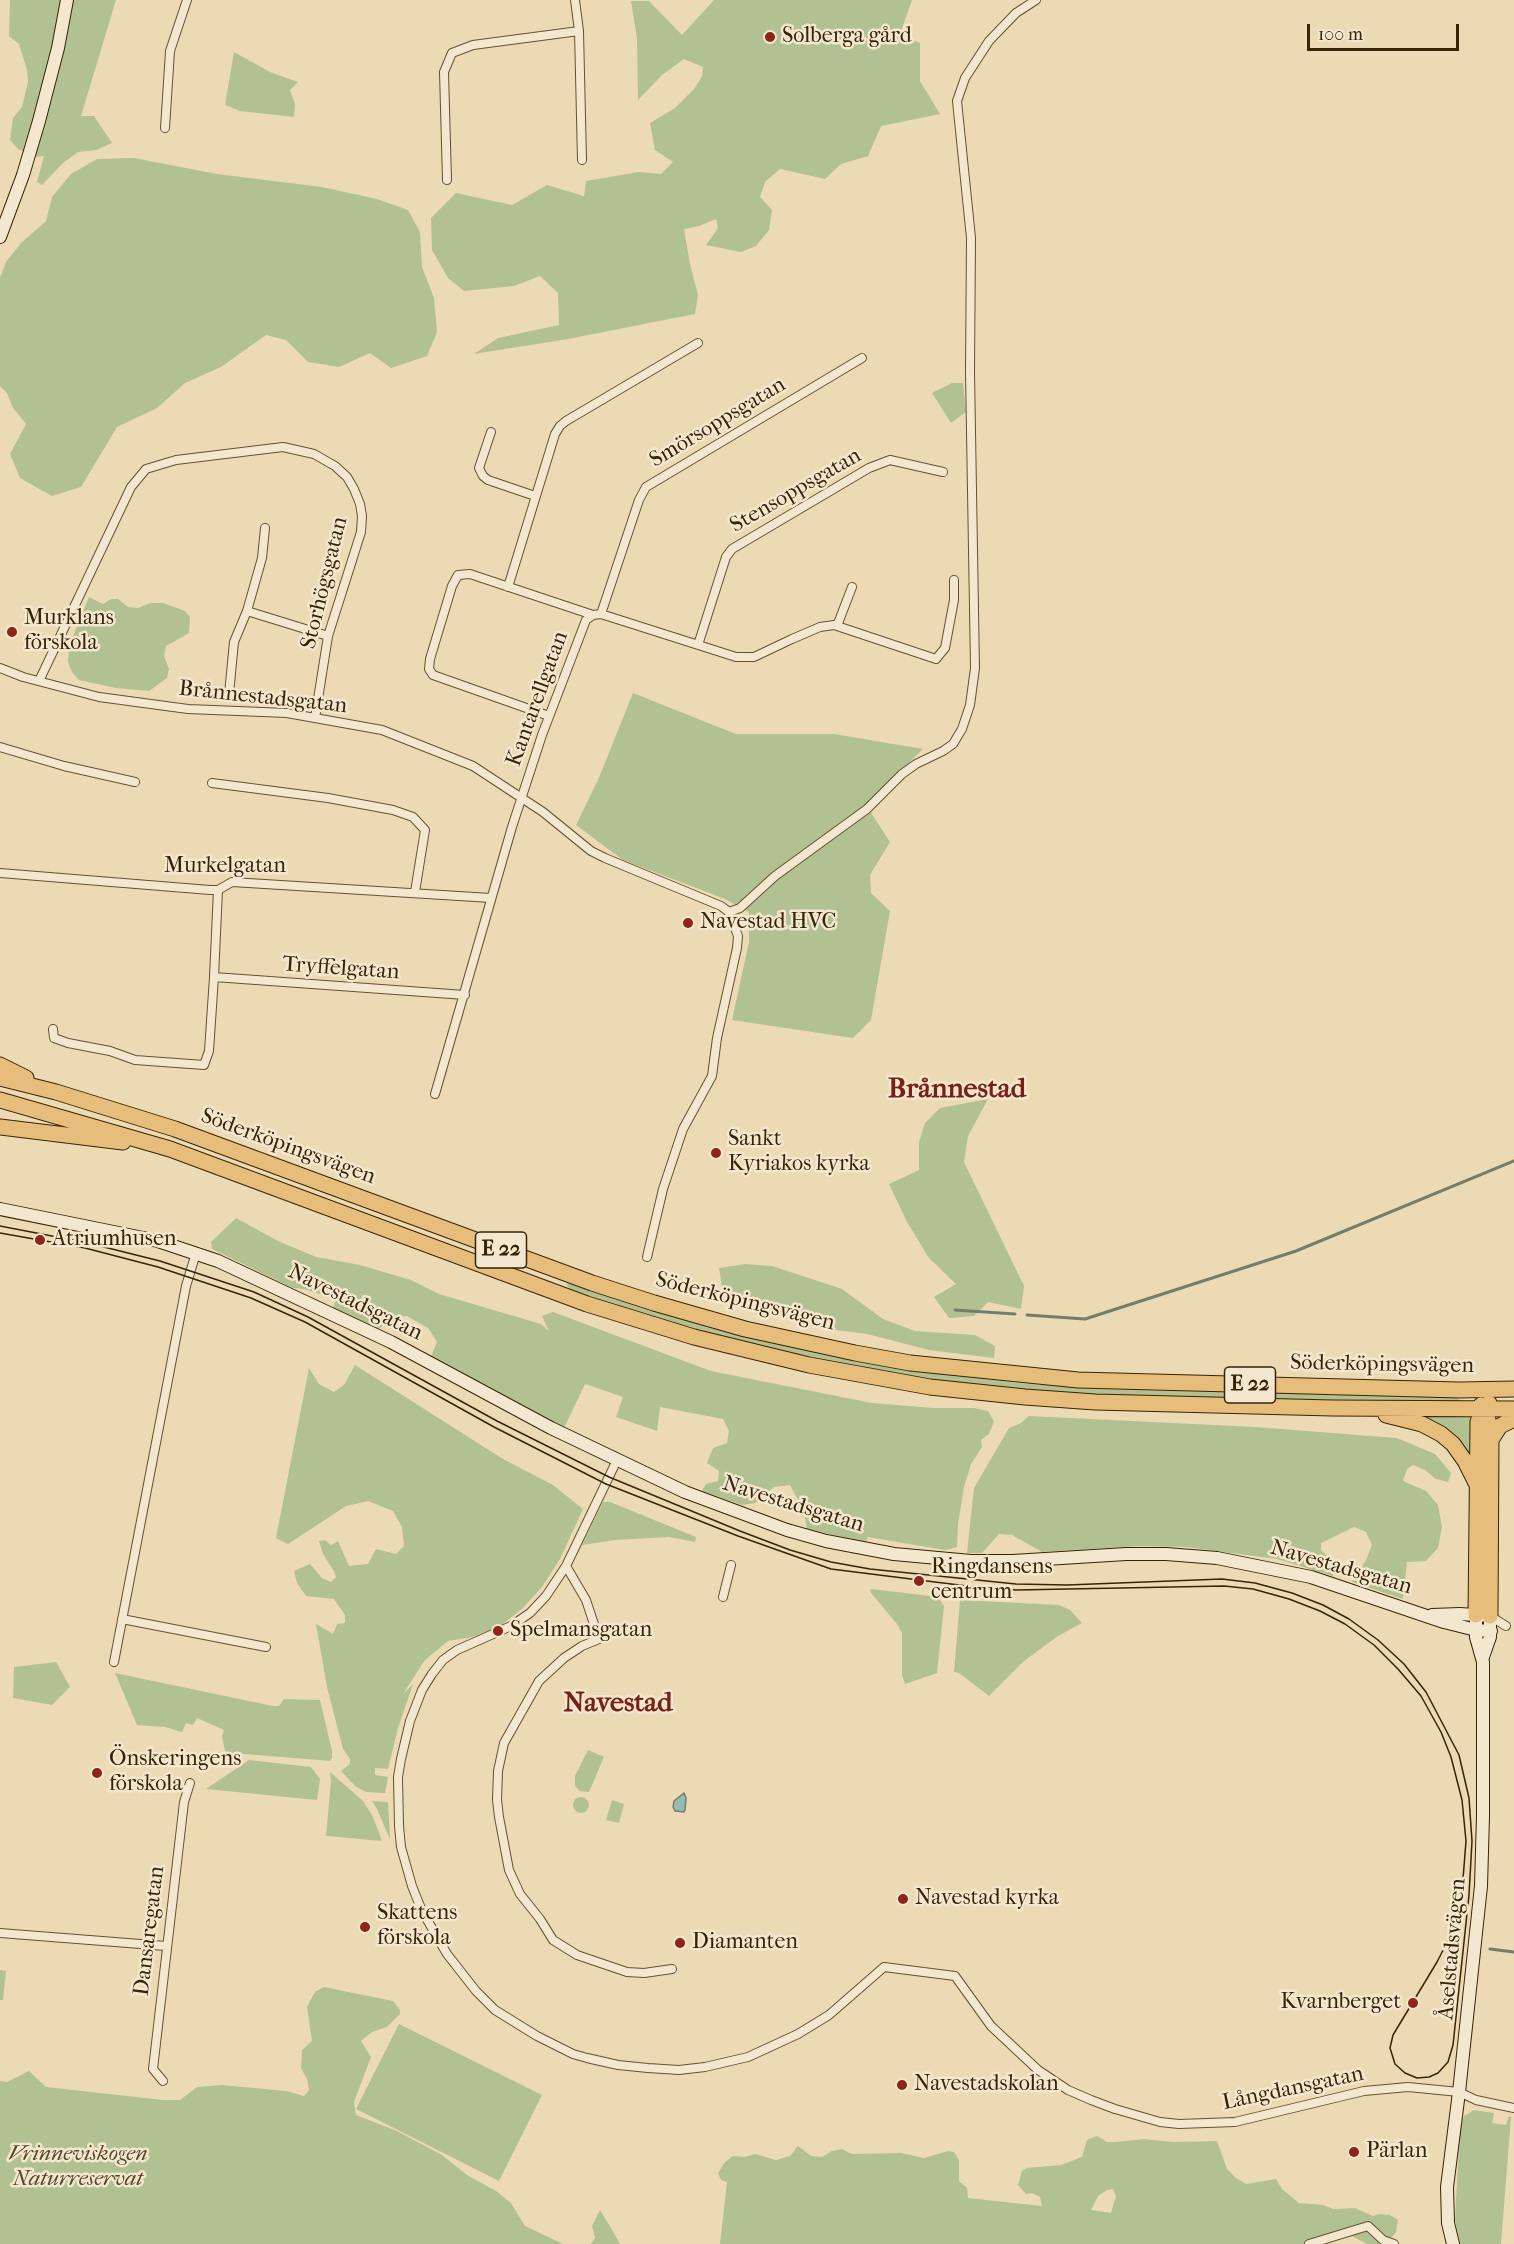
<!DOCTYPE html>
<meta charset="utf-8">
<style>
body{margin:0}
#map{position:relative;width:1514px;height:2244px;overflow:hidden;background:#ecdab5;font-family:"IM FELL French Canon",serif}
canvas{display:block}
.scale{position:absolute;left:1307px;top:24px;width:152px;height:27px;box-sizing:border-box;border:3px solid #382304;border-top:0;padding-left:8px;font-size:18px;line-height:21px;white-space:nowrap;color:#382304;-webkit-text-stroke:4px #f3e7cf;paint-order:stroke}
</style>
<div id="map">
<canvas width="1514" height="2244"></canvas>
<div class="scale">100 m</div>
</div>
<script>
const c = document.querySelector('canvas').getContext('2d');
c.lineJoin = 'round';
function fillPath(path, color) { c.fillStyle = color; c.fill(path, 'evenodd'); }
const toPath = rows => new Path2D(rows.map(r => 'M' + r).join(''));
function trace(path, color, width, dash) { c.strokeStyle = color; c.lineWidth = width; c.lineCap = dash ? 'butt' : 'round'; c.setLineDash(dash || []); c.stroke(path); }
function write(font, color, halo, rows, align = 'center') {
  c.font = font + ' "IM FELL French Canon",serif'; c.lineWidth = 5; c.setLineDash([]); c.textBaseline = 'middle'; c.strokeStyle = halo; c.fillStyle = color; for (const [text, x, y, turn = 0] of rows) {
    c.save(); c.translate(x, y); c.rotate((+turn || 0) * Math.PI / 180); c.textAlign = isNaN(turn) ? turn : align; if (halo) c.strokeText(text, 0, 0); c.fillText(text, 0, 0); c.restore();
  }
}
const green = toPath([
 [10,0,116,0,81,116,94,116,112,143,96,150,78,152,63,163,42,185,37,182,44,156,36,157,18,149,10,140,13,118,22,107,28,82,27,70,19,44,9,36],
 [714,0,912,0,900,34,920,43,920,81,940,114,881,126,868,156,841,164,825,179,780,169,765,182,760,197,772,210,769,230,756,246,741,252,706,245,718,228,716,219,699,226,684,229,690,264,698,295,695,314,568,339,474,354,498,338,559,325,558,293,540,276,514,286,464,291,448,278,432,250,431,218,456,193,512,205,547,185,584,196,586,181,639,172,661,174,673,162,655,150,650,123,675,108,695,88,702,76,703,67,684,59,662,75,638,100,637,38,631,1,649,1,682,35],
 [234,52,270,72,298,82,290,90,295,104,294,117,240,111,225,105],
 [134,158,217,174,322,187,377,199,408,210,420,232,422,267,434,298,437,332,427,356,391,368,370,353,339,367,308,362,286,340,266,335,221,367,185,383,157,408,117,427,81,487,52,496,20,478,10,454,26,424,13,408,7,393,0,386,0,278,6,262,21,243,46,221,52,197,71,174,97,159],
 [952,383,963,383,966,412,951,423,932,393],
 [89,597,103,604,111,599,118,599,128,607,138,608,150,603,163,603,185,611,190,617,189,633,166,646,164,656,169,669,167,678,149,691,116,688,79,680,72,672,68,662,69,646],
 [633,693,736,734,834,734,923,749,866,805,890,842,870,875,871,893,890,911,871,1020,853,1038,732,1020,749,942,749,912,725,899,623,860,576,825,598,780],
 [988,1099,968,1136,964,1162,1024,1286,1021,1309,988,1302,974,1316,949,1318,934,1297,956,1284,929,1258,907,1222,889,1184,919,1170,919,1142,925,1123,940,1108],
 [236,1218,278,1241,316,1257,360,1265,411,1280,439,1294,541,1324,549,1331,542,1316,553,1312,711,1371,872,1403,933,1408,974,1408,988,1411,994,1421,989,1434,981,1440,982,1447,971,1464,964,1487,958,1524,957,1547,945,1550,868,1537,866,1542,807,1529,803,1509,790,1485,774,1487,755,1503,742,1505,702,1491,706,1484,718,1481,719,1471,707,1463,713,1448,727,1443,729,1431,723,1419,660,1407,657,1431,616,1417,623,1397,585,1384,564,1428,430,1359,437,1342,428,1328,407,1316,392,1317,379,1329,333,1308,338,1293,325,1296,304,1289,293,1288,212,1249,211,1242],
 [745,1264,772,1266,842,1289,883,1319,915,1331,975,1335,995,1346,994,1358,929,1350,867,1334,828,1329,727,1302,723,1293,719,1268],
 [570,1283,617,1299,902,1368,959,1376,1019,1383,1099,1389,1428,1397,1456,1398,1470,1404,1090,1394,1006,1388,910,1376,841,1364,715,1335,640,1313,570,1289,566,1284],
 [355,1365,503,1459,553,1485,583,1509,560,1559,542,1587,523,1608,499,1627,472,1637,448,1641,425,1660,403,1694,413,1684,398,1728,388,1769,375,1768,375,1775,388,1777,385,1793,366,1792,355,1786,341,1771,350,1764,350,1759,343,1749,327,1687,316,1624,333,1634,337,1624,345,1623,345,1615,334,1599,306,1596,297,1583,294,1571,310,1564,322,1578,331,1582,336,1577,334,1571,323,1554,319,1541,325,1540,331,1545,338,1541,349,1566,368,1564,376,1549,396,1554,404,1546,402,1527,393,1511,368,1501,346,1506,288,1544,276,1538,309,1368,319,1384,334,1392,344,1385],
 [1415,1411,1472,1412,1474,1463,1421,1417],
 [1029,1416,1255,1427,1397,1438,1435,1454,1451,1473,1448,1482,1436,1479,1425,1470,1413,1465,1407,1469,1403,1481,1426,1491,1438,1505,1442,1527,1438,1548,1426,1561,1407,1562,1403,1599,1352,1582,1366,1560,1372,1545,1366,1532,1354,1527,1321,1543,1321,1550,1335,1564,1333,1576,1277,1559,1186,1547,1141,1546,1042,1552,1012,1535,999,1534,982,1553,967,1553,974,1488,1009,1428,1021,1423],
 [603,1502,610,1502,696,1537,695,1542,669,1537,616,1540,582,1545],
 [872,1589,938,1597,944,1606,937,1673,905,1684,902,1675,902,1633,897,1624,871,1593,870,1590],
 [960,1600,1059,1605,1070,1610,1082,1623,1058,1636,1024,1661,989,1696,959,1673,954,1672],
 [56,1662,70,1687,52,1705,13,1698,14,1667],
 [115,1673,273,1706,279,1706,284,1699,320,1700,332,1751,332,1758,330,1761,232,1753,225,1751,222,1736,224,1730,197,1718,193,1725,186,1723,182,1732,165,1727,137,1725],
 [588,1750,604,1757,589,1792,580,1791,575,1786,575,1776],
 [249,1760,311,1767,320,1779,317,1800,206,1789],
 [330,1772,363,1801,373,1817,382,1841,326,1836,331,1781],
 '573 1805a8 8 0 1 1 16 0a8 8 0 1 1-16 0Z',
 [612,1800,624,1804,619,1823,606,1820],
 [372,1801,388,1802,390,1839,377,1809],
 [0,1970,6,1971,3,2000,0,2000],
 [324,1987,393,2001,400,2010,400,2014,387,2027,372,2032,361,2041,371,2057,354,2102,356,2115,397,2131,442,2155,467,2175,496,2191,511,2203,525,2226,563,2244,0,2244,0,2081,7,2082,29,2071,46,2087,163,2100,180,2100,197,2087,222,2085,286,2091,304,2096,309,2090,307,2079,301,2068,302,2050,312,2041,307,2007,315,1992],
 [399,2024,542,2095,499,2181,356,2109],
 [1474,2110,1494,2113,1492,2123,1506,2125,1509,2116,1511,2117,1501,2244,1460,2244,1457,2232,1455,2218,1460,2127,1464,2116],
 [1097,2136,1107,2142,1116,2142,1144,2139,1173,2142,1217,2141,1227,2169,1236,2178,1246,2184,1276,2179,1282,2189,1299,2203,1323,2205,1333,2209,1355,2208,1373,2216,1379,2214,1390,2215,1398,2220,1396,2232,1391,2238,1391,2244,1367,2244,1352,2236,1323,2244,720,2244,727,2182,721,2180,718,2173,725,2162,733,2156,744,2157,755,2154,776,2160,790,2156,798,2146,811,2156,822,2157,832,2151,842,2149,852,2154,901,2153,924,2158,948,2151,954,2152,959,2160,959,2181,967,2188,968,2198,1042,2206,1040,2197,1032,2193,1026,2194,1018,2185,1022,2171,1027,2168,1061,2165,1082,2157,1087,2140],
 [1113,2189,1116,2196,1111,2213,1091,2210,1098,2196,1107,2190],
 [600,2210,611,2228,620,2244,591,2244,595,2238,592,2226]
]);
const water = toPath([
 [684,1793,686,1798,685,1810,684,1812,675,1811,673,1807,674,1801,684,1793]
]);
const stream = toPath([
 [955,1310,1015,1314],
 [1027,1315,1085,1319,1296,1251,1514,1161],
 [1490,1949,1514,1952]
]);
const street = toPath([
 [575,0,579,31,582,160],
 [165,128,170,51,187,0],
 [447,180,444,72,452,53,473,45,579,31],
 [491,432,479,468,483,476,488,480,535,496],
 [508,587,555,434,560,426,566,421,698,343],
 [247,611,328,636],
 [601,614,639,500,646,487,862,358],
 [837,626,852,587],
 [698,645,726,557,732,549,869,468,890,460,943,472],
 [0,668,23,677,99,697,188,709,287,713,382,730,473,766,543,812,591,851,605,858,721,906,729,912,738,936,737,948,717,1038,712,1076,683,1129,663,1189,647,1257],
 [39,681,131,487,146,469,176,460,283,447,314,454,335,466,347,477,354,489,360,504,362,516,361,532,328,636,315,718],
 [229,694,234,642,247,611,262,558,265,528],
 [549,716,433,675,429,669,430,659,452,586,458,575,470,574,593,615],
 [0,747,64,766,135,782],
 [212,783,328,798,393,810,413,817,425,830,415,892],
 [0,873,210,890,218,890,232,882,491,898],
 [729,912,740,908,775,876,867,809,902,774,916,764,943,751,953,744,962,729,970,705,975,668,970,372,971,238,957,101,965,78,989,41,1016,13,1036,0],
 [214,977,218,890],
 [53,1029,54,1038,68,1043,110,1051,135,1060,204,1065,209,1051,214,977,465,995],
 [435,1094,512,827,542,735,586,620,593,615,601,614,736,657,754,657,792,639,820,627,834,625,936,659,945,648,954,600,954,580],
 [617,1460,566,1566,546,1596,530,1613,511,1626,457,1650,443,1660,432,1674,422,1690,410,1721,401,1759,398,1777,399,1826,401,1847,412,1886,422,1911,447,1954,476,1991,495,2010,537,2036,573,2054,587,2058,618,2065,648,2068,679,2070,705,2067,748,2057,798,2034,829,2015,884,1967,955,1976,991,2026,1038,2070,1068,2090,1091,2100,1115,2109,1160,2122,1179,2124,1235,2122,1364,2091,1408,2087,1459,2092,1476,2100,1514,2108],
 [566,1566,586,1600,599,1639,582,1646,564,1658,539,1681,504,1743,498,1771,497,1800,499,1817,509,1870,520,1894,540,1919,553,1940,577,1955,627,1972,644,1973,672,1969],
 [723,1597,731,1565],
 [1490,1616,1506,1626],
 [122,1619,266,1647],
 [114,1662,186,1286,196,1253],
 [0,1933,166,1946],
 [163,2081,153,2069,184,1802,190,1783],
 [1309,2244,1368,2226,1383,2240,1394,2244]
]);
const secondary = toPath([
 [0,237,23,175,39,121,58,48,67,0],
 [0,1209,158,1241,218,1261,391,1342,551,1428,685,1492,787,1530,826,1541,894,1554,971,1561,1013,1561,1126,1554,1166,1554,1217,1558,1311,1577,1444,1622,1476,1630,1491,1631],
 [1432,1615,1460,1614,1490,1616,1490,1637,1483,1657],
 [1453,2244,1448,2223,1447,2187,1459,2092,1481,1886,1483,1816,1483,1662,1476,1637,1476,1622]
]);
const highway = toPath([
 [0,1065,26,1078],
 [0,1078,56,1092,175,1129,592,1283,654,1303,745,1329,855,1353,910,1363,1078,1380,1459,1390,1514,1389],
 [0,1100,170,1149,587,1304,694,1337,809,1365,930,1387,1025,1397,1095,1402,1332,1408,1514,1409],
 [0,1127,123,1142],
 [1481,1405,1488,1420,1491,1440,1490,1616],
 [1386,1415,1422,1424,1441,1434,1453,1444,1465,1461,1476,1483],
 [1491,1440,1500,1426,1514,1419],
 [1476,1615,1478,1422,1483,1408,1489,1403]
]);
const tram = toPath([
 [0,1226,88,1243,160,1261,254,1292,308,1317,497,1421,609,1477,740,1531,790,1550,831,1562,870,1569,1016,1584,1067,1585,1222,1579,1255,1583,1292,1593,1323,1605,1349,1619,1378,1640,1404,1664,1426,1692,1459,1755,1469,1798,1472,1841,1469,1895,1453,2045,1448,2062,1438,2073,1429,2077,1417,2078,1405,2073,1395,2064,1390,2048,1393,2035,1437,1962,1460,1917,1466,1841,1462,1800,1451,1757,1441,1732,1421,1696,1398,1669,1374,1645,1345,1624,1320,1611,1289,1599,1253,1589,1224,1586,1016,1590,967,1586,831,1569,738,1536,606,1484,494,1427,305,1322,251,1298,158,1267,85,1248,0,1233]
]);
const markers = [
 [770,37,6,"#8f2418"],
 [12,632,6,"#8f2418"],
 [688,923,6,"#8f2418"],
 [716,1153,6,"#8f2418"],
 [40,1240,6,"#8f2418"],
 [919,1581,6,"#8f2418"],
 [498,1631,6,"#8f2418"],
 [97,1773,6,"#8f2418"],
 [903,1899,6,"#8f2418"],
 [365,1927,6,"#8f2418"],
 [680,1943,6,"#8f2418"],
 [1413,2003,6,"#8f2418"],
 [902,2085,6,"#8f2418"],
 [1354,2152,6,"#8f2418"]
];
const shields = [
 [501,1250,51],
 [1250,1385,51]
];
const shieldNames = [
 ["E 22",501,1250],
 ["E 22",1250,1385]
];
const poiNames = [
 ["Solberga gård",782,37],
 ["Murklans",24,619],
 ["förskola",24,644],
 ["Navestad HVC",700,923],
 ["Sankt",728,1140],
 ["Kyriakos kyrka",728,1165],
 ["Atriumhusen",52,1240],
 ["Ringdansens",931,1568],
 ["centrum",931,1593],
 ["Spelmansgatan",510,1631],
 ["Önskeringens",109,1760],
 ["förskola",109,1785],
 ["Navestad kyrka",915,1899],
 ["Skattens",377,1914],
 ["förskola",377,1939],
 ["Diamanten",692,1943],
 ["Kvarnberget",1401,2003,"right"],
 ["Navestadskolan",914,2085],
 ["Pärlan",1366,2152]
];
const streetNames = [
 ["Smörsoppsgatan",718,423,-31],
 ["Stensoppsgatan",796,491,-30],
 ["Storhögsgatan",325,583,-76],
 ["Brånnestadsgatan",263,698,6],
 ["Kantarellgatan",538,699,-70],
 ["Murkelgatan",225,867],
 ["Tryffelgatan",341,969,4],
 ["Söderköpingsvägen",288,1147,20],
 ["Söderköpingsvägen",745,1302,14],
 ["Navestadsgatan",355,1303,26],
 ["Söderköpingsvägen",1382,1365,1],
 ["Navestadsgatan",793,1505,17],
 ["Navestadsgatan",1341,1568,16],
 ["Dansaregatan",150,1931,-83],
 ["Åselstadsvägen",1453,1949,-85],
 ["Långdansgatan",1293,2089,-12]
];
const parkNames = [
 ["Vrinneviskogen",78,2155],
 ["Naturreservat",78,2180]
];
const districtNames = [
 ["Brånnestad",957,1090],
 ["Navestad",618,1704]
];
fillPath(green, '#b2c192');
fillPath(water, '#99bab0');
trace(water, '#727e6b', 1.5);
trace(stream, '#727e6b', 3);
trace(street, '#655130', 10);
trace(secondary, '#382304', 14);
trace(highway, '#382304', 17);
trace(street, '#f3e7cf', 8);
trace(secondary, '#f3e7cf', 12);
trace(highway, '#e6bd7a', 15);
trace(tram, '#382304', 1.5);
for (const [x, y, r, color] of markers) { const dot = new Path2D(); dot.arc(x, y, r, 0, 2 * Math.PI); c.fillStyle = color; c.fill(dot); trace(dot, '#f3e7cf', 2); }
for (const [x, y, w] of shields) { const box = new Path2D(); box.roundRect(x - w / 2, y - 18, w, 36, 4.5); c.fillStyle = '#f3e7cf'; c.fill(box); trace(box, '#382304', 1.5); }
write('bold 21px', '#382304', null, shieldNames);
write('22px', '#382304', '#f3e7cf', poiNames, 'left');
write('22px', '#382304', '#f3e7cf', streetNames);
write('italic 22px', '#564a28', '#f3e7cf', parkNames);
write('bold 28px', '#7a1f14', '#f3e7cf', districtNames);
</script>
